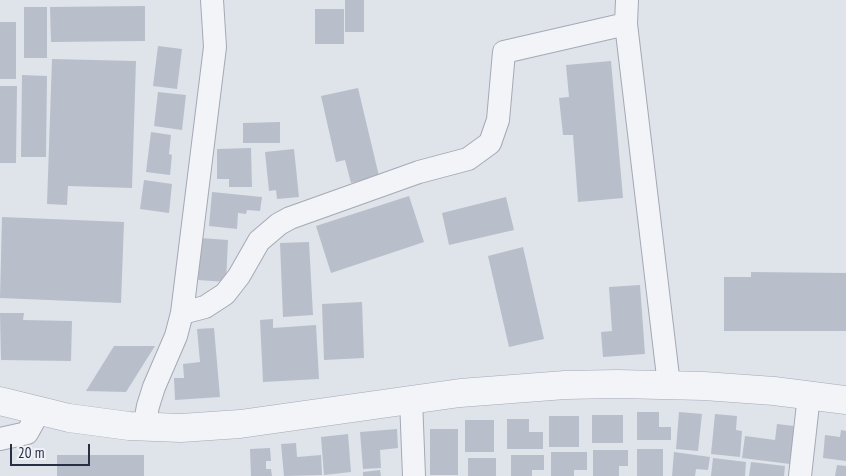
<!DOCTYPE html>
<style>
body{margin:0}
#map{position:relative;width:846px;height:476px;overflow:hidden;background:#dfe3ea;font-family:"PT Sans Narrow",sans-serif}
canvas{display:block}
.scale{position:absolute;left:10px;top:444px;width:80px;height:22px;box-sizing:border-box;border:2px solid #262f43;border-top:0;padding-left:6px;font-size:15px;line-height:18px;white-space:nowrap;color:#262f43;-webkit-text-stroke:4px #eff2f7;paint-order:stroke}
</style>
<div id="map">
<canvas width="846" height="476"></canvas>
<div class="scale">20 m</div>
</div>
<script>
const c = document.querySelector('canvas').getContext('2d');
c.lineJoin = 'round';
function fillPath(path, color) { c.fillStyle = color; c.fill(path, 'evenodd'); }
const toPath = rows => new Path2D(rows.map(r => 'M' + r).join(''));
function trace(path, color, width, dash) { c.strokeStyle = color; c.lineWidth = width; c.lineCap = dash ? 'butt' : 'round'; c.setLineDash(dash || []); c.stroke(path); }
const building = toPath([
 [345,0,364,0,364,32,345,32],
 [145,6,145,41,51,42,50,7],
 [24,7,47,7,47,58,24,58],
 [315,9,344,9,344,44,315,44],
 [0,22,16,22,16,79,0,79],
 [158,46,182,49,177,89,153,86],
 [52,59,136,61,132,188,68,186,67,205,47,204],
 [611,61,623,198,578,202,573,135,563,135,559,98,569,97,566,65],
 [22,75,47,76,46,157,21,157],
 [0,86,17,86,16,163,0,163],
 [358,88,379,176,351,183,345,160,336,162,321,96],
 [158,92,186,95,182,130,154,126],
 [280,122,280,143,243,143,243,123],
 [151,132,171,135,169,154,172,155,170,175,146,172],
 [251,148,252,187,229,187,229,179,217,179,217,149],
 [294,149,299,197,277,199,276,190,269,191,265,152],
 [144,180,172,184,169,213,140,209],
 [212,192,262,197,260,211,247,210,246,214,238,213,237,229,209,226],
 [409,196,424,242,331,273,316,226],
 [506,197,514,230,449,245,442,213],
 [2,217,124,222,121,303,0,298],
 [201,238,228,240,226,282,198,280],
 [309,242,313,315,283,317,280,243],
 [523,247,544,339,509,347,488,256],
 [751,272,846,273,846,331,724,331,724,277,751,277],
 [640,285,645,354,603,357,601,332,612,331,609,287],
 [362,302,364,358,324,360,322,304],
 [0,313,24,313,23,320,72,321,71,361,1,360],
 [273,319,273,328,316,325,319,379,263,382,260,320],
 [214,328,220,397,175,400,174,378,184,378,183,364,200,362,197,329],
 [114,346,155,346,126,392,86,391],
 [637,412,659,412,659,427,671,427,671,440,637,440],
 [679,412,702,414,698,451,676,449],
 [715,414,737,416,736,430,742,431,740,457,711,454],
 [592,415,623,415,623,443,592,443],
 [549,416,579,416,579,447,549,447],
 [507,419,529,419,529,432,543,432,543,449,507,449],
 [465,420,494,420,494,452,465,452],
 [777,424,794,426,790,464,742,458,745,436,775,440],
 [397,429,398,448,380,450,381,468,363,469,360,432],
 [430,429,458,429,458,475,430,475],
 [841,430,846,431,846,461,823,458,825,435,840,437],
 [348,434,351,472,324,475,321,437],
 [296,443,297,457,321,455,322,475,284,476,281,444],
 [270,448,271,461,266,461,266,469,271,469,272,476,251,476,250,449],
 [637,449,663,449,663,476,637,476],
 [593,450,628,450,628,466,619,466,619,476,593,476],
 [551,452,587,452,587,470,574,470,574,476,551,476],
 [674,452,710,457,708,470,696,469,695,476,672,476],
 [57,455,144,455,144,476,57,476],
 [511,455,544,455,544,470,532,470,532,476,511,476],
 [468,458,496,458,496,476,468,476],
 [713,458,746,462,745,476,711,476],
 [751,462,785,466,784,476,749,476],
 [837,465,846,466,846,476,835,476],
 [380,470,381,476,363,476,363,472]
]);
const minor = toPath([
 [627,0,626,24,669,385],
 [182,313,205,307,225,294,239,276,259,241,279,224,290,218,419,172,468,159,490,143,498,120,504,52,626,24],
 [411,399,414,476],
 [144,427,148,406,154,387,176,336,182,313,215,47,212,0],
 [0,439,27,433,39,412],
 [800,476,809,395]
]);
const tertiary = toPath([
 [0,401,69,418,129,426,181,428,240,424,460,393,565,385,617,384,704,386,774,391,846,400]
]);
fillPath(building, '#b9becb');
trace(minor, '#a4a9b5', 24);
trace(tertiary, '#a4a9b5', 29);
trace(minor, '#f3f4f8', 22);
trace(tertiary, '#f3f4f8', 28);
</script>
